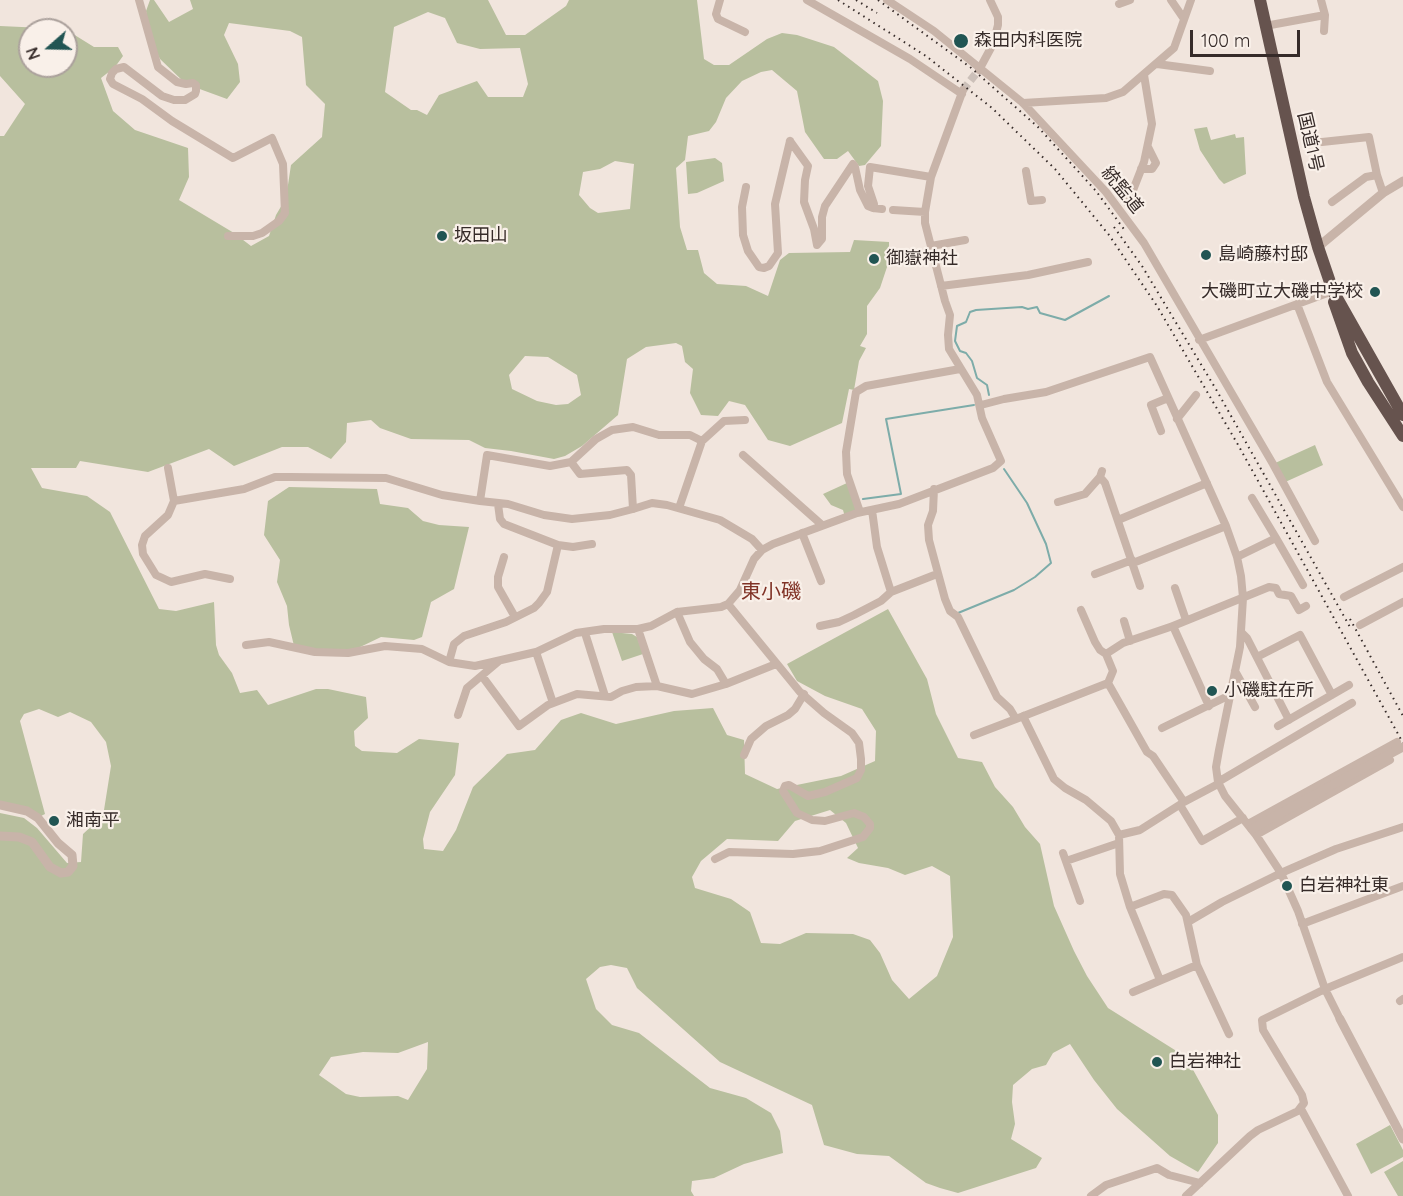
<!DOCTYPE html>
<meta charset="utf-8">
<style>
body{margin:0}
#map{position:relative;width:1403px;height:1196px;overflow:hidden;background:#f1e5dd;font-family:Quicksand,sans-serif}
canvas{display:block}
.north{position:absolute;left:18px;top:18px;width:60px;height:60px;box-sizing:border-box;background:#f9f0e9;border:2px solid #aba19c;border-radius:50%;rotate:250deg;font-size:16px;font-weight:700;line-height:24px;text-align:center;color:#362b29}
.north::after{content:'';display:block;margin:auto;width:21px;height:27px;background:#215553;clip-path:polygon(50% 0,100% 100%,50% 72%,0 100%)}
.scale{position:absolute;left:1190px;top:30px;width:110px;height:27px;box-sizing:border-box;border:3px solid #362b29;border-top:0;padding-left:8px;font-size:18px;line-height:21px;white-space:nowrap;color:#362b29;-webkit-text-stroke:4px #f9f0e9;paint-order:stroke}
</style>
<div id="map">
<canvas width="1403" height="1196"></canvas>
<div class="north">N</div>
<div class="scale">100 m</div>
</div>
<script>
const c = document.querySelector('canvas').getContext('2d');
c.lineJoin = 'round';
function fillPath(path, color) { c.fillStyle = color; c.fill(path, 'evenodd'); }
const toPath = rows => new Path2D(rows.map(r => 'M' + r).join(''));
function trace(path, color, width, dash) { c.strokeStyle = color; c.lineWidth = width; c.lineCap = dash ? 'butt' : 'round'; c.setLineDash(dash || []); c.stroke(path); }
function write(font, color, halo, rows, align = 'center') {
  c.font = font + ' Quicksand,"Noto Sans JP",sans-serif'; c.lineWidth = 4.5; c.setLineDash([]); c.textBaseline = 'middle'; c.strokeStyle = halo; c.fillStyle = color; for (const [text, x, y, turn = 0] of rows) {
    c.save(); c.translate(x, y); c.rotate((+turn || 0) * Math.PI / 180); c.textAlign = isNaN(turn) ? turn : align; if (halo) c.strokeText(text, 0, 0); c.fillText(text, 0, 0); c.restore();
  }
}
const green = toPath([
 [150,0,154,0,169,22,193,9,190,0,488,0,506,35,525,35,566,6,569,0,697,0,704,59,714,65,729,65,767,39,782,33,797,35,834,47,878,81,883,101,881,146,865,165,859,166,848,151,837,159,824,159,805,132,797,91,772,70,761,72,742,81,726,98,716,122,709,131,688,136,685,160,676,168,680,227,687,250,698,250,704,273,717,284,746,286,768,296,780,260,789,253,850,252,854,240,889,242,889,261,880,288,867,306,867,334,860,346,866,348,859,361,854,390,849,389,842,423,790,446,768,440,745,405,729,401,718,416,701,415,690,393,693,369,685,362,682,346,676,343,646,347,627,359,618,415,582,446,565,456,554,459,511,451,485,448,469,440,411,439,380,428,371,420,347,423,346,442,331,459,308,447,282,447,234,466,209,449,148,472,80,461,76,468,31,468,42,488,87,496,110,512,159,609,176,611,214,602,216,645,219,655,232,673,240,693,257,690,268,705,316,689,328,689,366,697,368,718,354,731,355,746,362,751,397,753,419,739,459,743,455,775,430,812,423,839,424,849,443,851,456,830,473,787,507,754,535,750,561,720,581,713,616,724,674,711,713,708,727,735,744,740,745,774,777,789,841,776,875,761,876,731,862,709,825,696,797,681,787,664,888,609,927,679,936,714,958,758,982,762,995,787,1013,807,1025,827,1040,844,1054,906,1074,951,1087,976,1108,1008,1186,1057,1218,1115,1218,1143,1198,1172,1170,1156,1117,1109,1094,1080,1070,1044,1053,1053,1046,1065,1032,1069,1013,1085,1012,1102,1015,1124,1011,1139,1042,1158,1036,1168,958,1193,940,1188,926,1183,889,1156,857,1154,824,1145,812,1105,720,1062,637,988,627,968,611,965,600,967,586,979,596,1009,612,1025,639,1033,710,1088,746,1098,771,1113,780,1131,783,1153,744,1164,714,1178,692,1181,691,1191,694,1196,0,1196,0,813,24,818,37,828,67,863,81,862,83,834,97,821,104,810,111,766,106,742,91,722,70,712,58,717,39,709,24,714,20,721,45,814,41,816,0,802,0,136,4,136,25,104,0,76,0,26,65,29,94,47,118,47,123,56,115,67,101,78,113,111,135,130,188,148,189,177,179,200,234,233,251,246,269,236,276,215,286,198,291,165,322,137,325,104,306,85,302,37,290,31,229,23,224,35,238,64,240,82,227,99,186,84,160,59,150,40,146,11],
 [428,12,445,18,457,43,480,49,520,48,528,84,523,97,488,97,477,81,439,95,427,115,417,110,411,110,385,92,394,27],
 [30,30,66,30,66,66,30,66],
 [615,161,634,164,630,209,598,213,590,208,579,195,583,172,600,169],
 [525,356,548,357,577,375,581,395,568,404,556,405,537,401,512,389,509,375],
 [830,810,846,823,858,848,847,858,859,863,888,868,905,875,932,866,950,876,953,937,937,976,909,999,892,980,880,953,870,940,853,934,806,933,780,944,761,943,750,912,731,899,695,888,692,877,701,861,727,839,778,841,795,821],
 [428,1042,427,1069,408,1100,398,1096,360,1097,346,1094,319,1075,331,1057,363,1052,398,1053],
 [1207,127,1211,140,1235,134,1236,138,1244,137,1246,174,1224,184,1219,179,1200,150,1194,129],
 [715,158,722,163,724,181,697,193,688,194,686,162],
 [1315,445,1323,465,1283,483,1273,464],
 [847,483,857,513,845,517,843,510,831,505,823,494],
 [289,487,377,489,380,504,408,508,423,521,439,525,469,527,454,589,431,602,422,637,414,640,381,637,356,649,295,650,289,625,287,606,277,582,280,560,264,535,268,501],
 [612,632,632,634,637,637,643,654,622,661],
 [1390,1125,1403,1150,1403,1157,1371,1174,1356,1144],
 [1403,1161,1403,1196,1398,1196,1384,1172]
]);
const stream = toPath([
 [989,395,987,385,977,378,972,361,966,353,960,351,955,341,957,326,966,322,970,312,976,310,1022,307,1028,309,1037,307,1040,313,1065,320,1109,296],
 [863,499,901,494,886,419,974,405],
 [958,613,1014,590,1035,577,1051,563,1046,544,1027,503,1004,469]
]);
const minorTunnel = toPath([
 [963,90,978,71]
]);
const minor = toPath([
 [139,0,158,67,177,82,186,84,193,83,196,85,196,91,195,94,185,100,174,100,162,96,124,67,116,69,112,73,110,79,113,84,142,99,172,121,233,158,272,138,283,164,285,213,279,221,262,233,253,236,228,236],
 [720,0,716,14,718,19,745,32],
 [807,0,910,59,962,94],
 [887,0,934,31,1023,103,1106,192,1144,243,1273,464,1315,541],
 [1171,0,1184,19],
 [1321,0,1325,15,1324,31],
 [1119,4,1130,0],
 [1265,26,1325,15],
 [1157,64,1210,71],
 [979,70,993,44,998,25,998,17,990,0],
 [1023,103,1106,98,1123,92,1174,48,1191,0],
 [790,141,808,166,805,180,804,202,814,229,817,245,822,239,822,217,825,206,853,164,855,167,860,190,868,206,873,208,874,204,868,186,870,167,931,177],
 [1322,142,1369,137,1377,175,1383,193],
 [1141,169,1152,169,1156,163,1148,147],
 [1026,171,1031,201,1042,200],
 [746,187,742,207,743,235,748,251,759,267,764,268,769,266,778,253,775,204,790,141],
 [1332,202,1366,177,1377,175],
 [1128,203,1144,162,1152,124,1144,75],
 [873,208,882,209],
 [893,210,925,212],
 [931,246,965,240],
 [941,286,1028,275,1088,262],
 [1297,304,1327,382,1403,507],
 [1199,340,1333,291],
 [981,405,1004,399,1046,392,1150,357,1226,526,1237,557,1241,576,1243,598,1240,647,1219,750,1216,767,1218,782,1225,796,1256,835,1281,873,1298,911,1325,989,1340,1019],
 [1177,419,1196,395],
 [1161,431,1151,405,1168,398],
 [743,455,822,525],
 [571,462,596,439,612,430,633,427,659,435,690,435,702,441],
 [168,468,174,501,168,515,145,536,142,545,143,554,156,575,171,582,205,574,230,579],
 [1102,471,1100,477,1105,483,1140,586],
 [934,489,933,511,928,525,929,540,945,599,950,611,958,617,997,697,1010,709,1016,719,1108,683],
 [174,501,244,489,275,477,290,477,386,478,442,495,480,501],
 [1058,502,1085,494,1100,477],
 [498,504,500,519,504,524,558,545,573,547,592,544],
 [679,508,702,441,724,421,745,420],
 [633,509,631,475,627,470,580,474,571,462,550,466,487,455,480,501,508,504,544,515,572,519,610,515,633,509,652,503,667,505,720,520,752,539,762,550],
 [872,510,877,547,891,592],
 [860,512,847,474,846,452,856,392,866,386,960,369],
 [1118,520,1207,483],
 [802,533,821,581],
 [1276,538,1303,585],
 [504,557,498,577,498,587,515,617],
 [1237,557,1276,538,1252,498],
 [1133,563,1226,526],
 [1095,574,1132,560],
 [1175,588,1186,620],
 [1344,597,1403,567],
 [1081,610,1095,642,1100,650,1106,654,1123,643,1173,626,1269,587,1276,588,1279,594,1291,596,1299,610,1306,606],
 [677,612,690,642,704,659,717,669,726,684,776,664],
 [1124,621,1130,641],
 [1360,625,1403,602],
 [820,626,839,622,854,615,881,601,891,592,937,574],
 [1173,626,1209,706],
 [638,629,657,686],
 [1241,632,1247,638,1289,720],
 [585,633,605,696],
 [246,645,269,642,315,652,348,653,385,646,422,649,449,662,475,666,536,652,576,633,604,629,638,629,651,626,677,612,721,607,728,604,740,590,754,559,762,550,773,544,857,513,899,504,993,468,1001,461,982,418,977,395,949,349,948,335,950,315,945,301,925,223,925,212,931,177,963,90],
 [536,652,553,703],
 [1106,654,1113,671,1108,683,1147,752,1153,756,1184,802,1218,784],
 [1257,657,1300,635,1332,695],
 [449,662,454,644,464,636,506,622,534,608,539,603,547,592,558,545],
 [1235,671,1255,707],
 [482,676,519,726,548,705,577,694,611,697,622,691,636,687,657,686,692,694,726,684],
 [458,715,467,688,499,661],
 [1023,716,1054,779,1065,788,1086,800,1111,821,1119,835,1140,830,1184,802],
 [1278,726,1349,685],
 [1162,728,1230,695],
 [974,735,1016,719],
 [744,755,751,739,766,726,788,715,795,709,804,694],
 [1218,782,1352,703],
 [1180,805,1202,841,1243,818],
 [1248,824,1397,742],
 [1119,835,1120,874,1130,907,1160,980],
 [1256,835,1390,760],
 [1063,853,1080,901],
 [715,859,729,852,793,854,820,851,863,837,870,828,870,824,864,817,854,813,825,821,812,820,797,813,783,791,785,786,789,785,808,796,825,792,857,778,861,770,861,759,859,743,852,733,824,713,800,692,728,604],
 [1066,861,1119,843],
 [1130,907,1164,894,1172,895,1186,915,1197,965,1229,1034],
 [1188,922,1222,902,1281,873,1336,849,1403,827],
 [1302,924,1403,886],
 [1133,992,1197,965],
 [1400,1001,1403,999],
 [1301,1109,1348,1196],
 [1091,1196,1106,1185,1157,1168,1169,1175,1200,1183],
 [1186,1196,1250,1136,1258,1130,1298,1111,1304,1103,1302,1095,1263,1030,1262,1020,1325,989,1403,957]
]);
const tertiary = toPath([
 [1318,247,1383,193,1403,181],
 [0,805,27,811,38,818,58,843,72,855,73,866,68,872,61,873,50,867,32,842,19,837,0,836],
 [1252,829,1334,784],
 [1340,1019,1403,1139]
]);
const trunk = toPath([
 [1260,0,1304,197,1318,247,1333,291,1403,415],
 [1334,302,1352,353,1368,382,1403,436]
]);
const rail = toPath([
 [838,0,926,56,992,108,1055,169,1109,235,1157,306,1237,443,1403,743],
 [856,0,877,13],
 [878,0,970,67,1038,127,1096,191,1126,232],
 [1114,227,1142,266,1217,391,1350,627],
 [1350,619,1403,716]
]);
const tertiaryBridge = toPath([
 [1334,784,1403,747]
]);
const markers = [
 [961,41,8,"#215553"],
 [442,236,6,"#215553"],
 [1206,255,6,"#215553"],
 [874,259,6,"#215553"],
 [1375,292,6,"#215553"],
 [1212,691,6,"#215553"],
 [54,821,6,"#215553"],
 [1287,886,6,"#215553"],
 [1157,1062,6,"#215553"]
];
const poiNames = [
 ["森田内科医院",974,41],
 ["坂田山",454,236],
 ["島崎藤村邸",1218,255],
 ["御嶽神社",886,259],
 ["大磯町立大磯中学校",1363,292,"right"],
 ["小磯駐在所",1224,691],
 ["湘南平",66,821],
 ["白岩神社東",1299,886],
 ["白岩神社",1169,1062]
];
const streetNames = [
 ["国道1号",1310,142,77],
 ["統監道",1122,190,51]
];
const neighbourhoodNames = [
 ["東小磯",771,592]
];
fillPath(green, '#b8bf9e');
trace(stream, '#7daca9', 2);
trace(minorTunnel, '#ccc0b9', 8, [8, 4]);
trace(minor, '#c8b4a9', 8);
trace(tertiary, '#c8b4a9', 9);
trace(trunk, '#66534e', 12);
trace(rail, '#362b29', 2, [1.5, 4.5]);
trace(tertiaryBridge, '#c8b4a9', 9);
for (const [x, y, r, color] of markers) { const dot = new Path2D(); dot.arc(x, y, r, 0, 2 * Math.PI); c.fillStyle = color; c.fill(dot); trace(dot, '#f9f0e9', 2); }
write('18px', '#362b29', '#f9f0e9', poiNames, 'left');
write('18px', '#362b29', '#f9f0e9', streetNames);
write('20px', '#803226', '#f9f0e9', neighbourhoodNames);
</script>
